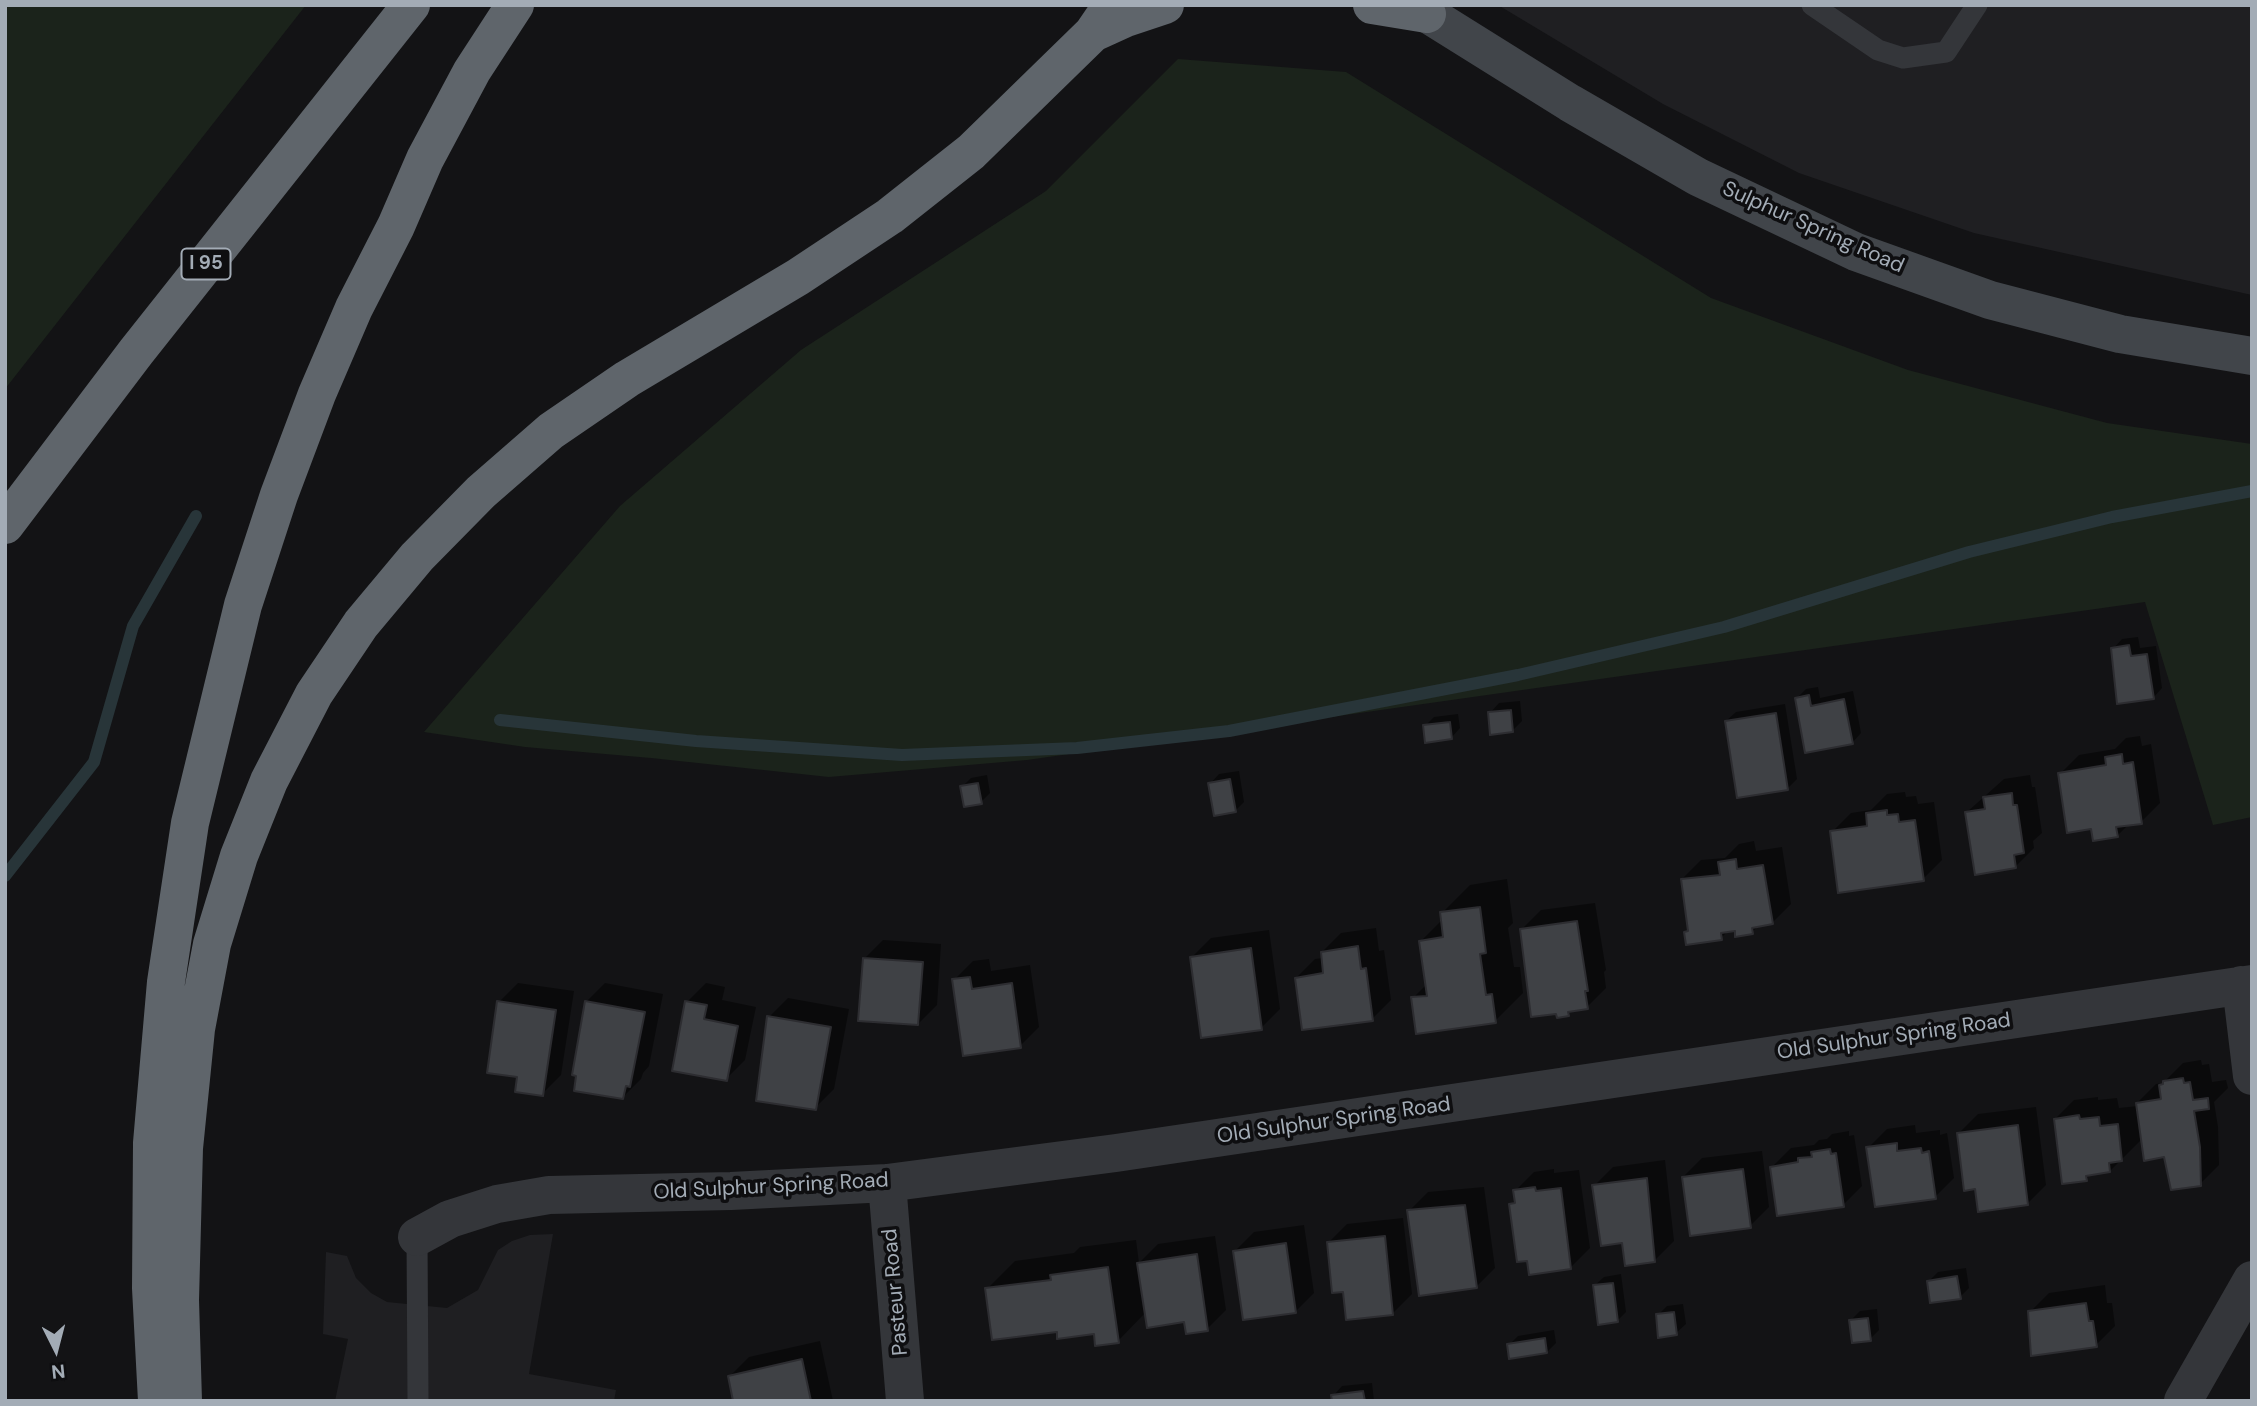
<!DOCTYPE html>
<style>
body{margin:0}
#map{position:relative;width:2257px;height:1406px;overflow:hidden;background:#131315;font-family:"DM Sans",sans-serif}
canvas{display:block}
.frame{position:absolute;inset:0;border:7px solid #a3acb6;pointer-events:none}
.north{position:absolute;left:21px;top:1315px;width:70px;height:70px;-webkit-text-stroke:5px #0e0e10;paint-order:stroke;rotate:174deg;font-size:19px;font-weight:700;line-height:28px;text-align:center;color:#a3acb6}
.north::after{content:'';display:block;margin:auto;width:24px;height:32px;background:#a3acb6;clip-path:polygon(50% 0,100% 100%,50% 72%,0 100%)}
</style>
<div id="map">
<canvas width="2257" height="1406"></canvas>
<div class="frame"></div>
<div class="north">N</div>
</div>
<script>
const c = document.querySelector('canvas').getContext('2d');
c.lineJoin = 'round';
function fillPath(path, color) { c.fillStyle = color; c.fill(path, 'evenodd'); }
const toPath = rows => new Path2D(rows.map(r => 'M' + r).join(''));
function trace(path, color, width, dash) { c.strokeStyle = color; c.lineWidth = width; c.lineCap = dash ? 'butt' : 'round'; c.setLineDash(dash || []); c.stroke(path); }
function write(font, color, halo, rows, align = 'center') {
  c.font = font + ' "DM Sans",sans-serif'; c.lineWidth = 7; c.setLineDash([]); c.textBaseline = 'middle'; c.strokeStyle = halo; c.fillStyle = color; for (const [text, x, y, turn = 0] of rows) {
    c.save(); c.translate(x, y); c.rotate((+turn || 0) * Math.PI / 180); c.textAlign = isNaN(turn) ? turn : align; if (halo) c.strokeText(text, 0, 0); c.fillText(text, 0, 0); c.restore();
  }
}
const built = toPath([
 [1498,5,2252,5,2252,295,1974,233,1799,173,1663,104],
 [553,1234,529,1374,616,1390,614,1401,335,1401,348,1339,323,1334,326,1252,347,1256,356,1278,371,1293,387,1302,447,1308,478,1290,498,1250,512,1241,530,1235]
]);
const green = toPath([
 [5,5,306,5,5,389],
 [1178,59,1346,72,1711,298,1908,370,2107,423,2252,444,2252,817,2213,825,2145,602,1027,760,829,777,651,758,525,747,424,732,620,506,801,350,1046,191]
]);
const shadow = toPath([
 [2138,637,2140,648,2156,646,2162,688,2153,698,2113,649,2122,639],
 [1818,687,1820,698,1853,691,1861,733,1852,743,1797,698,1806,689],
 [1520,701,1522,721,1513,730,1490,713,1499,703],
 [1785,704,1797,779,1788,788,1726,721,1736,712],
 [1458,714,1460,728,1451,738,1425,726,1434,717],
 [2140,736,2142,746,2151,744,2160,803,2141,822,2130,823,2117,836,2093,828,2060,774,2079,755,2115,749,2126,738],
 [1239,771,1244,802,1235,811,1210,784,1219,774],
 [987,775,990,793,981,802,962,787,971,778],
 [2030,775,2032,787,2035,787,2042,833,2033,841,2034,848,2015,867,1967,812,2004,779],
 [1905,792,1906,797,1916,796,1918,804,1934,802,1942,860,1923,879,1832,832,1851,813,1871,810,1887,794],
 [1754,841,1756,851,1782,847,1791,904,1772,923,1759,925,1752,932,1736,929,1729,930,1721,938,1686,933,1690,929,1682,879,1701,860,1725,858,1739,844],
 [1507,879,1513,923,1508,928,1514,967,1520,967,1523,993,1495,1021,1413,998,1427,984,1421,941,1443,919,1442,913,1470,885],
 [1595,903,1606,970,1604,972,1606,988,1587,1007,1573,1009,1568,1014,1558,1012,1522,929,1541,910],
 [1376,928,1379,951,1384,950,1391,1000,1372,1019,1296,978,1315,959,1323,958,1322,952,1341,933],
 [1269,930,1280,1009,1261,1028,1192,957,1211,938],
 [883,940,941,944,937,1005,918,1024,864,959],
 [989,959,991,971,1030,965,1039,1027,1020,1046,954,980,973,961],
 [518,983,574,991,561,1075,542,1094,519,1076,499,1002],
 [605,983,663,994,649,1066,643,1073,641,1079,622,1098,586,1002],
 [706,983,725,987,722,1000,756,1007,745,1060,726,1079,687,1002],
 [788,998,849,1009,834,1089,815,1108,769,1017],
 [2201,1060,2202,1065,2209,1064,2212,1082,2226,1080,2228,1088,2214,1102,2218,1127,2219,1165,2200,1184,2143,1138,2110,1171,2092,1173,2086,1179,2055,1119,2074,1100,2098,1097,2098,1100,2117,1098,2119,1108,2138,1106,2137,1103,2156,1084,2163,1083,2183,1063],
 [2036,1107,2046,1185,2027,1204,1976,1188,1959,1133,1978,1114],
 [1915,1125,1916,1133,1940,1130,1940,1135,1947,1133,1954,1178,1935,1197,1868,1148,1887,1129],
 [1849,1131,1849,1136,1854,1135,1862,1186,1843,1205,1772,1167,1791,1148,1814,1145,1819,1140,1827,1139,1832,1134],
 [1762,1151,1769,1207,1750,1226,1683,1177,1702,1158],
 [1665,1160,1674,1241,1655,1260,1623,1241,1594,1186,1613,1167],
 [1554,1169,1554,1173,1579,1170,1590,1248,1571,1267,1511,1205,1516,1199,1515,1191,1534,1172],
 [1484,1187,1495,1268,1476,1287,1409,1211,1428,1192],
 [1403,1218,1412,1294,1393,1313,1345,1290,1328,1243,1347,1224],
 [1304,1225,1314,1293,1295,1312,1235,1251,1254,1232],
 [1215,1236,1226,1310,1207,1329,1186,1320,1146,1312,1118,1341,1095,1332,1058,1330,987,1289,1015,1261,1074,1253,1080,1247,1136,1240,1139,1263,1158,1244],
 [1966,1268,1969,1288,1960,1297,1929,1281,1938,1272],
 [1621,1274,1626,1312,1617,1321,1594,1286,1604,1277],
 [2105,1285,2107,1303,2112,1303,2115,1326,2096,1345,2030,1312,2049,1293],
 [1683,1304,1686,1324,1676,1333,1658,1315,1667,1306],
 [1877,1309,1879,1330,1870,1339,1851,1320,1860,1311],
 [1554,1330,1556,1343,1547,1352,1509,1345,1518,1336],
 [820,1341,833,1401,735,1401,730,1376,749,1357],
 [1372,1383,1374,1401,1334,1401,1333,1396,1342,1386]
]);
const stream = toPath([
 [500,720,696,741,902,755,1077,748,1229,731,1518,675,1724,627,1969,552,2112,517,2252,491],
 [5,876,94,762,133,626,196,516]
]);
const building = toPath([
 [2129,645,2131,656,2147,654,2154,699,2117,704,2111,648,2129,645],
 [1809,695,1811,706,1844,699,1853,744,1805,753,1795,698,1809,695],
 [1511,710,1513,732,1490,735,1488,712,1511,710],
 [1776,713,1788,790,1737,798,1725,721,1776,713],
 [1450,722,1452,739,1425,743,1423,725,1450,722],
 [2122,754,2123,764,2133,762,2142,824,2116,827,2118,837,2093,841,2091,829,2067,833,2058,773,2106,765,2105,757,2122,754],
 [1230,779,1236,812,1214,816,1208,783,1230,779],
 [978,783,982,804,964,807,960,786,978,783],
 [2012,793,2013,805,2017,805,2024,853,2014,855,2016,868,1975,875,1965,812,1985,809,1983,797,2012,793],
 [1887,810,1887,815,1898,814,1899,822,1915,820,1924,881,1838,893,1830,831,1867,826,1866,813,1887,810],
 [1736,859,1737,869,1763,865,1773,924,1752,928,1753,934,1735,937,1735,931,1721,933,1722,940,1686,945,1684,932,1688,931,1681,879,1720,875,1718,862,1736,859],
 [1480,907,1486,953,1480,954,1486,995,1492,994,1496,1023,1416,1034,1411,997,1427,996,1419,941,1443,937,1440,912,1480,907],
 [1577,921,1588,991,1585,991,1588,1009,1568,1012,1569,1016,1557,1018,1556,1014,1531,1017,1520,929,1577,921],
 [1358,946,1361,969,1366,968,1373,1021,1302,1030,1295,978,1323,973,1321,952,1358,946],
 [1251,948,1262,1030,1201,1038,1190,957,1251,948],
 [863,958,923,962,918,1025,858,1021,863,958],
 [970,977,972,989,1012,983,1021,1048,963,1056,952,979,970,977],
 [497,1001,556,1010,543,1096,515,1092,517,1077,487,1073,497,1001],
 [585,1001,645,1012,630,1087,626,1086,623,1099,574,1091,576,1076,572,1075,585,1001],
 [685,1001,707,1005,704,1019,738,1026,727,1081,672,1071,685,1001],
 [767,1016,831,1027,816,1110,756,1101,767,1016],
 [2183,1078,2184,1083,2190,1082,2193,1100,2208,1098,2209,1109,2194,1111,2200,1147,2201,1186,2171,1190,2164,1157,2144,1161,2136,1103,2161,1099,2159,1085,2163,1084,2163,1081,2183,1078],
 [2079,1115,2080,1119,2099,1117,2100,1126,2118,1124,2122,1161,2109,1163,2110,1172,2086,1176,2087,1181,2062,1184,2054,1119,2079,1115],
 [2018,1125,2028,1205,1978,1212,1975,1189,1964,1191,1957,1133,2018,1125],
 [1897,1143,1897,1151,1921,1148,1922,1153,1929,1151,1936,1199,1875,1207,1866,1147,1897,1143],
 [1830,1149,1831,1154,1836,1153,1844,1207,1777,1216,1770,1167,1798,1162,1798,1158,1812,1157,1811,1152,1830,1149],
 [1743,1169,1751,1228,1690,1236,1682,1177,1743,1169],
 [1647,1178,1655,1262,1625,1266,1622,1243,1601,1246,1592,1185,1647,1178],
 [1535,1187,1536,1191,1561,1188,1571,1269,1529,1275,1527,1261,1517,1262,1509,1204,1515,1203,1513,1190,1535,1187],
 [1465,1205,1477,1288,1419,1296,1407,1210,1465,1205],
 [1385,1236,1393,1315,1346,1320,1343,1292,1332,1293,1327,1242,1385,1236],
 [1286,1243,1296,1313,1243,1320,1233,1251,1286,1243],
 [1197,1254,1208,1331,1186,1334,1184,1322,1147,1328,1137,1263,1197,1254],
 [1108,1267,1119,1343,1095,1346,1094,1334,1057,1339,1057,1332,992,1340,985,1288,1051,1280,1050,1275,1108,1267],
 [1957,1276,1961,1299,1930,1303,1927,1281,1957,1276],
 [1613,1283,1618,1322,1598,1325,1593,1285,1613,1283],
 [2086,1303,2089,1321,2093,1321,2097,1347,2031,1356,2028,1311,2086,1303],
 [1674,1312,1677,1335,1658,1338,1656,1314,1674,1312],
 [1868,1318,1871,1341,1852,1343,1849,1320,1868,1318],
 [1545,1338,1547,1353,1509,1359,1507,1344,1545,1338],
 [802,1359,811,1401,733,1401,728,1376,802,1359],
 [1363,1391,1365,1401,1332,1401,1331,1395,1363,1391]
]);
const service = toPath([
 [1812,5,1878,50,1903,58,1946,52,1977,5],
 [417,1237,418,1401]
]);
const minor = toPath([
 [2241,985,2252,1076],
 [887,1183,905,1401],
 [417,1237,450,1219,497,1204,549,1195,731,1191,887,1183,1116,1153,2252,984],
 [2183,1401,2252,1280]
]);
const secondary = toPath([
 [1413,5,1570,103,1698,177,1856,252,1990,300,2120,334,2252,356]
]);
const motorway = toPath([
 [1372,5,1427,14],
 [1093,33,1126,18,1165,5],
 [5,525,136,352,411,5],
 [157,1401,151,1288,152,1143,166,982,190,823,243,605,279,495,317,394,354,308,396,226,425,159,472,71,515,5],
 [183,1401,180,1300,184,1148,196,1029,212,944,239,856,269,781,314,694,361,624,417,557,481,492,551,431,627,379,798,277,890,216,971,152,1093,33,1112,5]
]);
const shields = [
 [206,264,49]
];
const shieldNames = [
 ["I 95",206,264]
];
const streetNames = [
 ["Sulphur Spring Road",1813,228,24],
 ["Old Sulphur Spring Road",1894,1037,-8],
 ["Old Sulphur Spring Road",1334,1121,-8],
 ["Old Sulphur Spring Road",771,1187,-3],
 ["Pasteur Road",896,1292,-95]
];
fillPath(built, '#1f1f22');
fillPath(green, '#1b231b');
fillPath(shadow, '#0007');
trace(stream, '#283539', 12);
fillPath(building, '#3f4145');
trace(building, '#2d2d31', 2);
trace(service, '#34363a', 21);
trace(minor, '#34363a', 38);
trace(secondary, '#41454a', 38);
trace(motorway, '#5f656b', 38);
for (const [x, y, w] of shields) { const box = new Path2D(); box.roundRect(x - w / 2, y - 15.5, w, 31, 5); c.fillStyle = '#0e0e10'; c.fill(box); trace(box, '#a3acb6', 2); }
write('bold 19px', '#a3acb6', null, shieldNames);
write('21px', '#a3acb6', '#0e0e10', streetNames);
</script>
